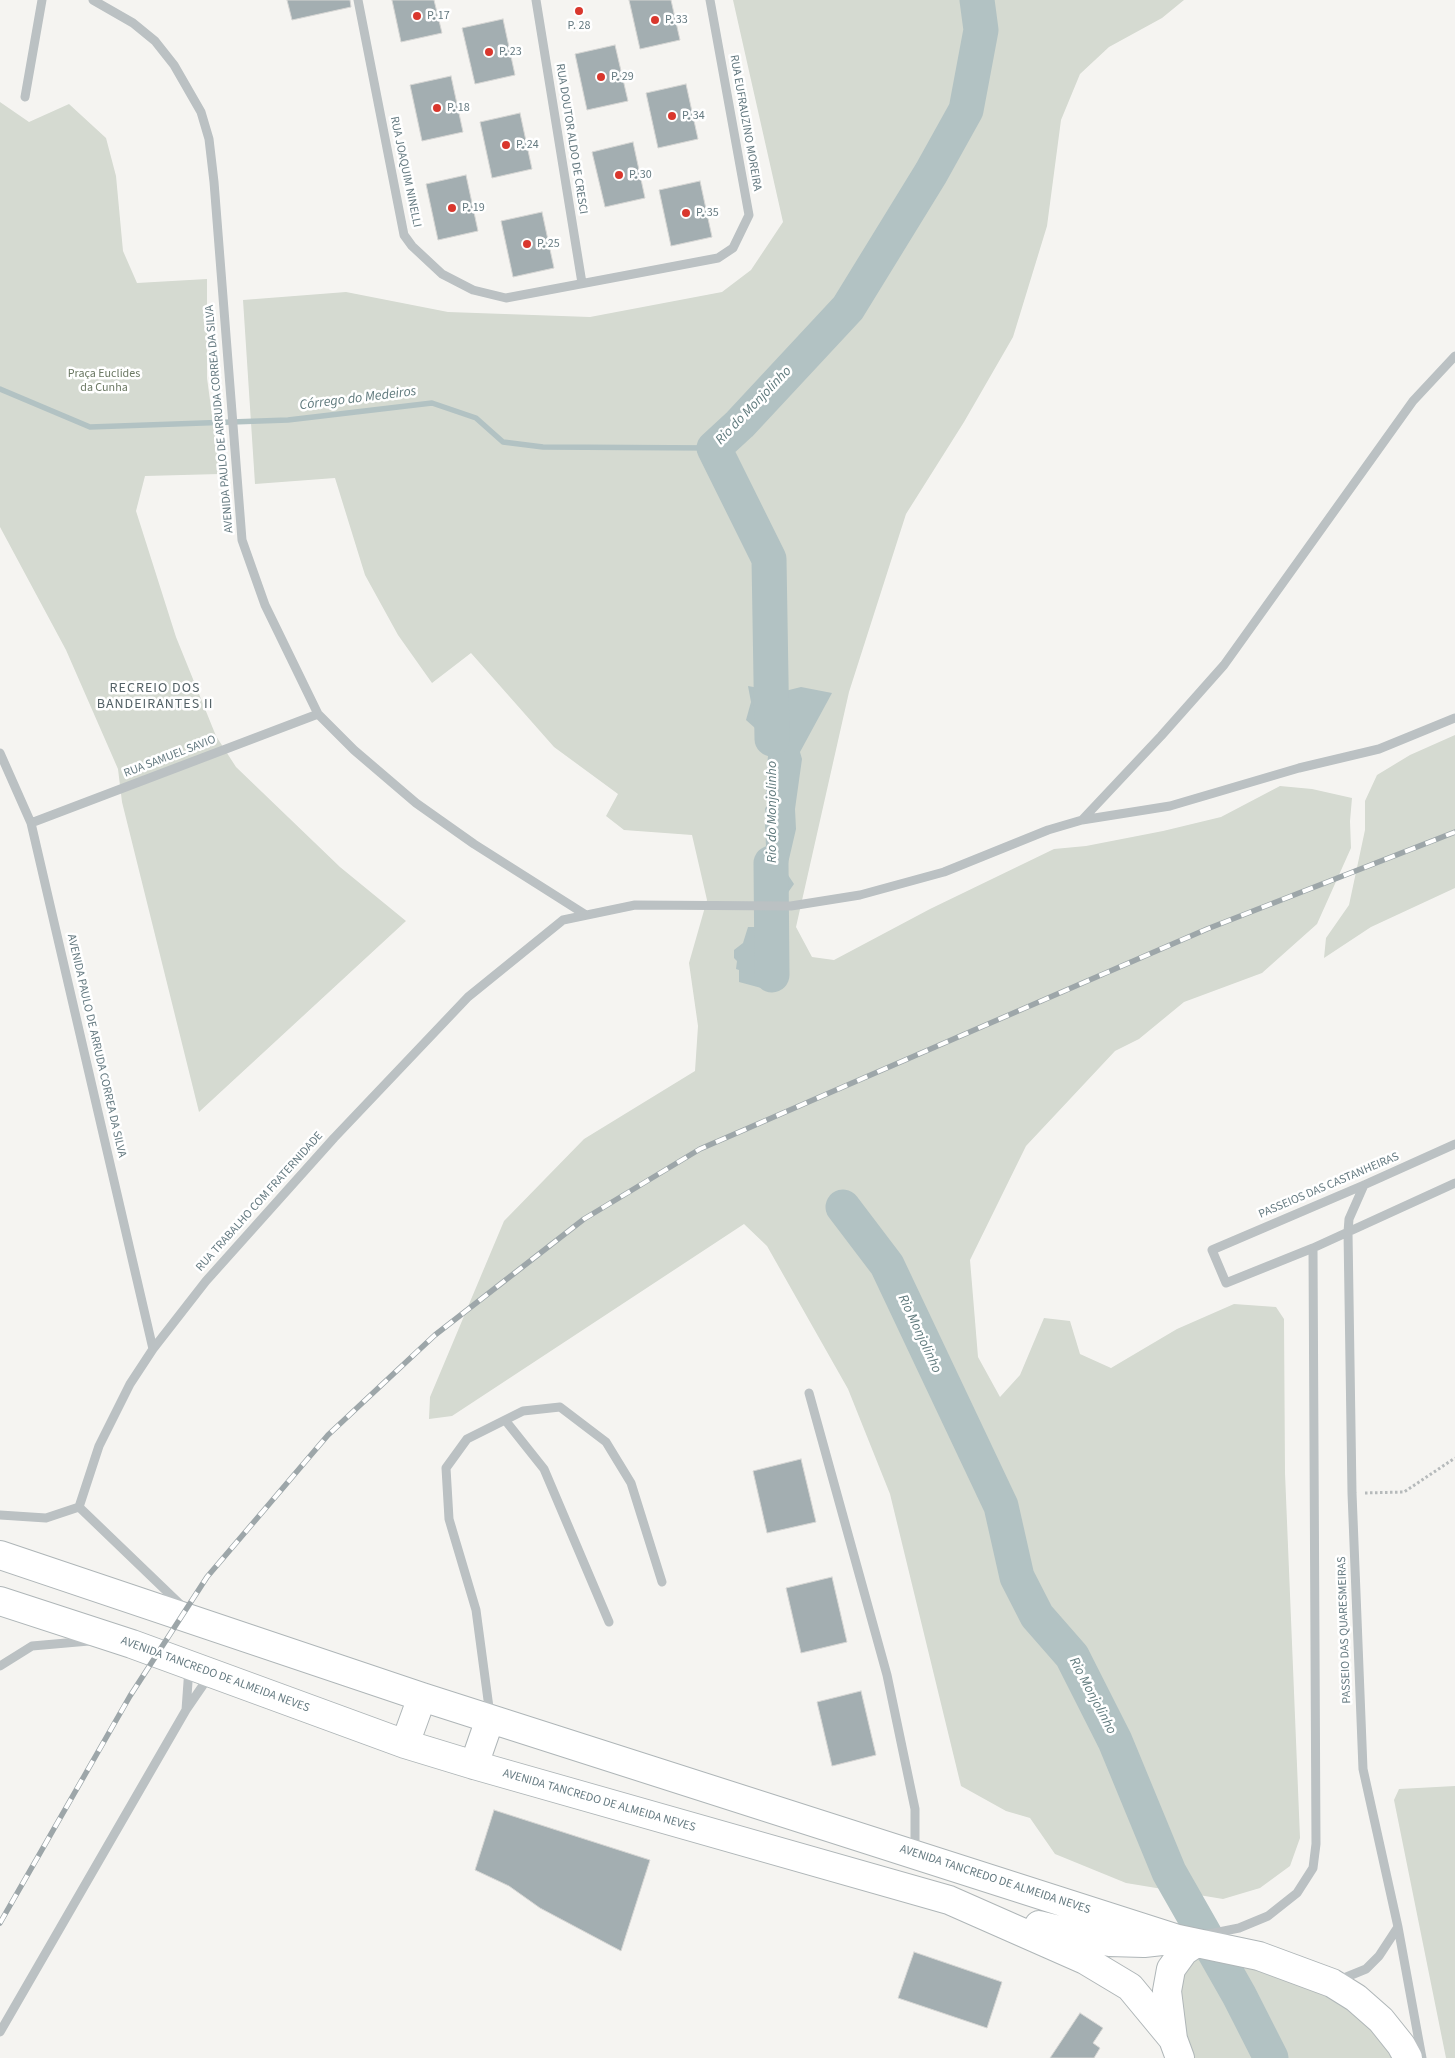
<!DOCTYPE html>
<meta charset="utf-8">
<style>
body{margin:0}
canvas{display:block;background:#f5f4f1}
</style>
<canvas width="1455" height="2058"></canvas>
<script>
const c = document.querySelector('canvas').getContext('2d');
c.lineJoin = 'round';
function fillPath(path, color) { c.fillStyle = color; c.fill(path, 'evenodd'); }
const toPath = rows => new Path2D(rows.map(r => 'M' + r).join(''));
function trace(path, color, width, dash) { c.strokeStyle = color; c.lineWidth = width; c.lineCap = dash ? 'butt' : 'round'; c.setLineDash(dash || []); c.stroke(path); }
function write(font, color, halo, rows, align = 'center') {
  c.font = font + ' "Source Sans 3",sans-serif'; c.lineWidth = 5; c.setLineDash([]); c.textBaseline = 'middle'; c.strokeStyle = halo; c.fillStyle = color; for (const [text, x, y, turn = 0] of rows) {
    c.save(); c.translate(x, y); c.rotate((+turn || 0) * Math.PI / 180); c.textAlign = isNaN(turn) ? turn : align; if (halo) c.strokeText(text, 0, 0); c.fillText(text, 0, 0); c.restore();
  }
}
const green = toPath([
 [733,0,1184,0,1162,18,1109,47,1080,74,1061,120,1047,226,1013,337,964,422,906,514,849,692,796,927,812,957,834,960,930,909,1054,849,1086,846,1163,831,1221,817,1280,786,1312,789,1352,798,1350,821,1351,848,1317,924,1262,973,1184,1002,1139,1039,1115,1051,1026,1146,970,1260,978,1357,1000,1397,1020,1375,1044,1318,1070,1321,1080,1354,1111,1368,1177,1329,1234,1304,1276,1307,1284,1319,1285,1473,1300,1838,1290,1866,1260,1888,1223,1899,1126,1883,1055,1854,1030,1818,1006,1811,961,1786,890,1494,848,1389,767,1246,744,1224,452,1416,429,1419,430,1397,504,1221,584,1139,695,1071,698,1026,689,963,707,900,692,835,624,830,606,816,618,794,554,747,471,653,432,683,398,635,365,575,335,478,255,484,243,300,346,292,448,312,590,317,722,292,751,270,783,222],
 [0,102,29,122,69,104,106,138,116,176,123,251,137,283,207,279,207,378,220,474,145,476,136,511,176,637,216,736,236,767,340,867,406,921,199,1112,122,802,118,769,66,650,0,527],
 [1455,735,1455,888,1371,927,1324,958,1326,938,1349,905,1365,830,1365,801,1377,775,1410,755],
 [1455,1786,1455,2058,1446,2058,1394,1800,1399,1789],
 [1184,1951,1332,1983,1408,2058,1180,2058,1171,1969]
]);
const water = toPath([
 [748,686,781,692,801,687,832,693,800,752,802,759,795,809,796,829,786,872,794,884,782,901,762,903,758,881,763,871,759,862,766,846,765,824,767,820,765,809,768,803,765,796,768,783,766,777,768,756,762,743,756,742,757,735,755,728,746,720,751,702],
 [748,927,765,927,766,946,778,960,780,980,765,989,739,982,739,970,736,969,737,961,734,958,734,950,743,943]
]);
const stream = toPath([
 [0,389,90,427,288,420,432,403,476,418,503,442,543,447,714,448]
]);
const river = toPath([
 [772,739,769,559,714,448,740,424,848,308,931,173,966,110,981,30,977,0],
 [771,863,772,975],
 [843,1207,887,1265,1001,1506,1017,1577,1037,1616,1072,1656,1115,1741,1169,1872,1239,1995,1271,2058]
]);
const building = toPath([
 [287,0,350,0,351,7,292,20,287,0],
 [392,0,434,0,442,33,401,42,392,0],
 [629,0,671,0,680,40,640,49,629,0],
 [503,19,515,75,475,84,462,28,503,19],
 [615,45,628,101,587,110,575,54,615,45],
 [451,76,463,132,422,141,410,85,451,76],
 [686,84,698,139,658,148,646,93,686,84],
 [520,113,532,169,492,178,480,122,520,113],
 [633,142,645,198,605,207,592,152,633,142],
 [466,175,478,231,438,240,426,184,466,175],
 [700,181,712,237,671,246,659,190,700,181],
 [542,212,554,268,513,277,501,221,542,212],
 [801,1459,816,1522,767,1533,753,1471,801,1459],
 [832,1577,847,1642,801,1653,786,1588,832,1577],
 [861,1691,876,1755,832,1766,817,1702,861,1691],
 [494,1810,650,1860,621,1951,540,1908,509,1886,475,1870,494,1810],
 [914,1952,1002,1982,987,2028,898,1998,914,1952],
 [1080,2013,1103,2028,1093,2043,1100,2048,1094,2058,1050,2058,1080,2013]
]);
const path = toPath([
 [1365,1493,1404,1492,1455,1458]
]);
const minor = toPath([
 [93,0,133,23,155,41,174,65,201,112,209,139,214,182,242,540,265,605,318,714,354,750,416,803,474,844,586,915],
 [358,0,404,235,412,246,442,274,473,290,506,298,718,258,733,248,749,215,710,0],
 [536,0,582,283],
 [25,97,42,0],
 [0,753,31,823,153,1349],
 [1082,820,1170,806,1299,768,1379,749,1455,718],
 [31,823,318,714],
 [1455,1144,1364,1185,1212,1250,1226,1283,1313,1248,1455,1183],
 [1364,1185,1349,1219,1348,1232,1352,1493,1363,1769,1398,1927,1422,2058],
 [809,1393,887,1675,915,1809,915,1851],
 [505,1420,544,1469,609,1622],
 [79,1507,99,1446,130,1384,153,1349,206,1281,334,1138,468,997,563,920,635,905,791,906,860,895,944,872,1048,830,1082,820,1161,736,1224,665,1413,401,1455,356],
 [79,1507,183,1607],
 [0,1515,46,1518,79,1507],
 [0,1666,32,1646,89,1641],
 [186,1710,189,1668],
 [490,1715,476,1610,449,1519,446,1468,467,1439,523,1411,560,1407,606,1442,631,1483,662,1582],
 [1204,1935,1239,1928,1268,1916,1297,1893,1313,1868,1316,1844,1313,1248],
 [1339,1980,1366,1969,1379,1956,1398,1927],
 [0,2032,186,1710,210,1675]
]);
const major = toPath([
 [0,1555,422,1697,1178,1939,1259,1956,1332,1983,1356,1998,1381,2020,1401,2045,1408,2058],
 [0,1601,132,1644,405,1744,474,1765,949,1900,1085,1960,1130,1987,1173,2039],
 [405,1744,422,1697],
 [474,1765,490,1719],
 [1039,1925,1109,1942,1144,1943,1162,1941],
 [1180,2058,1173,2039,1167,1991,1171,1969,1184,1951,1196,1943]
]);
const rail = toPath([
 [0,1923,130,1696,207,1577,328,1435,435,1335,584,1219,700,1149,1207,929,1455,832]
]);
const markers = [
 [579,11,5,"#d9372d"],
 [417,16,5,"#d9372d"],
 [655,20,5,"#d9372d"],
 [489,52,5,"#d9372d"],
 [601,77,5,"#d9372d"],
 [437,108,5,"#d9372d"],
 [672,116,5,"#d9372d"],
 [506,145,5,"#d9372d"],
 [619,175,5,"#d9372d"],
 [452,208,5,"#d9372d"],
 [686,213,5,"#d9372d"],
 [527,244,5,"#d9372d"]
];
const poiNames = [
 ["P. 17",427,16],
 ["P. 33",665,20],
 ["P. 28",579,26,"center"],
 ["P. 23",499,52],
 ["P. 29",611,77],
 ["P. 18",447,108],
 ["P. 34",682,116],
 ["P. 24",516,145],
 ["P. 30",629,175],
 ["P. 19",462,208],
 ["P. 35",696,213],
 ["P. 25",537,244]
];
const streetNames = [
 ["RUA EUFRAUZINO MOREIRA",745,123,80],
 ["RUA DOUTOR ALDO DE CRESCI",571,139,81],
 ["RUA JOAQUIM NINELLI",405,172,78],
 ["AVENIDA PAULO DE ARRUDA CORREA DA SILVA",220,419,-95],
 ["RUA SAMUEL SAVIO",170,757,-21],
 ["AVENIDA PAULO DE ARRUDA CORREA DA SILVA",96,1046,77],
 ["PASSEIOS DAS CASTANHEIRAS",1329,1186,-23],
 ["RUA TRABALHO COM FRATERNIDADE",260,1202,-48],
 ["PASSEIO DAS QUARESMEIRAS",1345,1630,-92],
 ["AVENIDA TANCREDO DE ALMEIDA NEVES",215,1675,20],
 ["AVENIDA TANCREDO DE ALMEIDA NEVES",599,1801,16],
 ["AVENIDA TANCREDO DE ALMEIDA NEVES",995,1880,18]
];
const parkNames = [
 ["Praça Euclides",104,374],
 ["da Cunha",104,388]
];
const waterNames = [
 ["Córrego do Medeiros",358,399,-7],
 ["Rio do Monjolinho",754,406,-46],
 ["Rio do Monjolinho",773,812,-90],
 ["Rio Monjolinho",919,1334,65],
 ["Rio Monjolinho",1092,1696,62]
];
const neighbourhoodNames = [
 ["RECREIO DOS",155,689],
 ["BANDEIRANTES II",155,705]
];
fillPath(green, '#d5dad1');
fillPath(water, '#b2c2c3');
trace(stream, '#b2c2c3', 5.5);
trace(river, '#b2c2c3', 35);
fillPath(building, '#a3aeb1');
trace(building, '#d6d6d4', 1);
trace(major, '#afb6b8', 30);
trace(path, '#b6babb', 3, [2.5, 2.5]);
trace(minor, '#bbc1c3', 9);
trace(major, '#fff', 28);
trace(rail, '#9da6a9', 5.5);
trace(rail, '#fff', 4, [11]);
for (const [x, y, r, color] of markers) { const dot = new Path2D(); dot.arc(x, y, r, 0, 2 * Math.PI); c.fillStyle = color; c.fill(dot); trace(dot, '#fff', 2); }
write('12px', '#657a81', '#fff', poiNames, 'left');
write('12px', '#657a81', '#fff', streetNames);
write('12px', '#6c7964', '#fff', parkNames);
write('italic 14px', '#617b7e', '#fff', waterNames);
c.letterSpacing = '1px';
write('14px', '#536166', '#fff', neighbourhoodNames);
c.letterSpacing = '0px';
</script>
